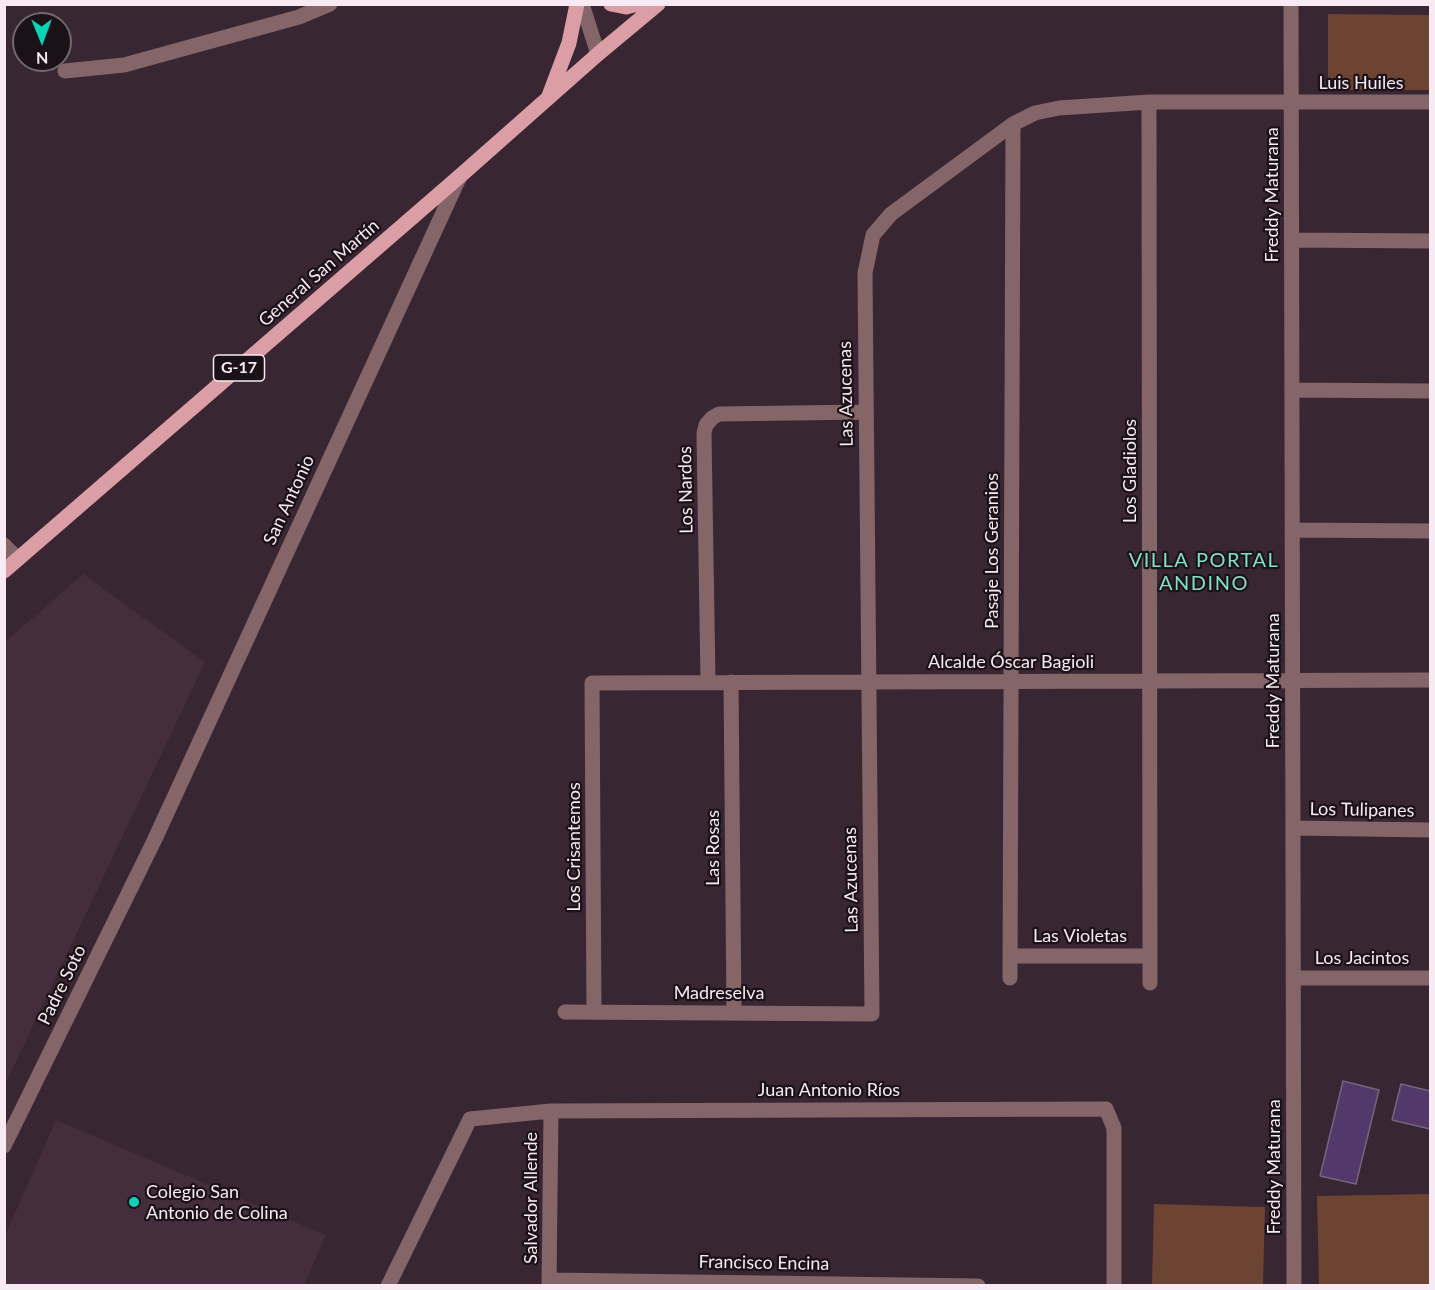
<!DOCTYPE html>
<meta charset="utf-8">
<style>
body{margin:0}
#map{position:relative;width:1435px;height:1290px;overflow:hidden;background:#382632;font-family:Lato,sans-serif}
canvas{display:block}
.frame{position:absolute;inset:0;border:6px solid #f7eaf2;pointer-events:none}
.north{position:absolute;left:12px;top:12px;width:60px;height:60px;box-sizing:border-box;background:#1a1217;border:2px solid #72686f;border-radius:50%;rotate:179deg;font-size:16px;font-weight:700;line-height:24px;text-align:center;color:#f7eaf2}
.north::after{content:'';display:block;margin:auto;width:21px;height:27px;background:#04d5b6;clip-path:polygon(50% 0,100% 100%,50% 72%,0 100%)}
</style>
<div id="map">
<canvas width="1435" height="1290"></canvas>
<div class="frame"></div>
<div class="north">N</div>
</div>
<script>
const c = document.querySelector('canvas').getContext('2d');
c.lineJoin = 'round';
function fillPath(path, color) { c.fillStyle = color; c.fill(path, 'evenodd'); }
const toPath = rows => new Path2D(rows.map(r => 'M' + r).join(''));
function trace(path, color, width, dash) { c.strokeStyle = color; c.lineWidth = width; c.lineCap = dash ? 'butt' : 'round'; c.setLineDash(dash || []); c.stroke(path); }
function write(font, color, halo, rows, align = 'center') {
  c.font = font + ' Lato,sans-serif'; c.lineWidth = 4.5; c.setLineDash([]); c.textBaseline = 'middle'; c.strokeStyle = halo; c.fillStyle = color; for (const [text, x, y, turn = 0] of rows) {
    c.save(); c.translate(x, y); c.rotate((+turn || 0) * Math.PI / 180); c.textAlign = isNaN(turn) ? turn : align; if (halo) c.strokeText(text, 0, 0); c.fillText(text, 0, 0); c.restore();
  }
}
const built = toPath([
 [83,574,205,662,5,1085,5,642],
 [56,1120,326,1235,304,1285,5,1285,5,1236]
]);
const green = toPath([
 [1328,14,1430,15,1430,90,1328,90],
 [1430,1194,1430,1285,1319,1285,1317,1196],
 [1154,1204,1265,1207,1263,1285,1152,1285]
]);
const building = toPath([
 [1343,1081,1379,1090,1356,1184,1320,1176,1343,1081],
 [1401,1084,1430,1091,1430,1129,1392,1120,1401,1084]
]);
const lane = toPath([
 [65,71,124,65,299,17,330,4],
 [4,545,18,559]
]);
const street = toPath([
 [582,4,598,54],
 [1291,4,1294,1286],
 [1149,102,1150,983],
 [1292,240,1430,241],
 [1292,390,1430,391],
 [1292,530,1430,531],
 [708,682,704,433,706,425,712,418,719,414,866,412],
 [731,682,734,1013],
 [1293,828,1430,830],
 [1010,956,1150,956],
 [1010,978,1013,124],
 [1293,978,1430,978],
 [565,1012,872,1014,865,273,873,235,891,214,1013,124,1035,113,1059,108,1149,102,1430,102],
 [594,1012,592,683,1430,680],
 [4,1146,154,841,460,176],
 [550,1280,978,1286],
 [388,1286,470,1119,551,1111,1106,1109,1114,1128,1114,1286],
 [549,1286,551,1111]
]);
const primary = toPath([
 [611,4,626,7,638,4],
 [549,96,569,43,577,4],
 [4,571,460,176,598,54,658,4]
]);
const markers = [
 [134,1202,6,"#04d5b6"]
];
const shields = [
 [239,368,51]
];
const shieldNames = [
 ["G-17",239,368]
];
const streetNames = [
 ["Luis Huiles",1361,83],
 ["Freddy Maturana",1272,195,-90],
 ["General San Martín",319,273,-41],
 ["Las Azucenas",846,394,-91],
 ["Los Gladiolos",1130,471,-90],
 ["Los Nardos",686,490,-91],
 ["San Antonio",289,500,-65],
 ["Pasaje Los Geranios",992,551,-90],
 ["Alcalde Óscar Bagioli",1011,662],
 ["Freddy Maturana",1273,681,-90],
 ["Los Tulipanes",1362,810,1],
 ["Los Crisantemos",574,847,-90],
 ["Las Rosas",713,848,-90],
 ["Las Azucenas",851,880,-91],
 ["Las Violetas",1080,936],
 ["Los Jacintos",1362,958],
 ["Padre Soto",62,985,-64],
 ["Madreselva",719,993],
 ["Juan Antonio Ríos",829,1090],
 ["Freddy Maturana",1274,1167,-90],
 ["Salvador Allende",531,1198,-90],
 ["Francisco Encina",764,1263,1]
];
const poiNames = [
 ["Colegio San",146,1192],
 ["Antonio de Colina",146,1213]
];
const neighbourhoodNames = [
 ["VILLA PORTAL",1204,561],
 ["ANDINO",1204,584]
];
fillPath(built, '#442d3d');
fillPath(green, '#6d4331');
fillPath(building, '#53386b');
trace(building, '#71677c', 1.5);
trace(lane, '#846669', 15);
trace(street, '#846669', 15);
trace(primary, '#dc9ea5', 15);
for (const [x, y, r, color] of markers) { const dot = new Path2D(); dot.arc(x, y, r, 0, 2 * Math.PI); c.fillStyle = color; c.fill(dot); trace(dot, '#1a1217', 2); }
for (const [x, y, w] of shields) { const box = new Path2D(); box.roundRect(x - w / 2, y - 13, w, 26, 4.5); c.fillStyle = '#1a1217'; c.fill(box); trace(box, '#f7eaf2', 1.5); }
write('bold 16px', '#f7eaf2', null, shieldNames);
write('18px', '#f7eaf2', '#1a1217', streetNames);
write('18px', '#f7eaf2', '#1a1217', poiNames, 'left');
c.letterSpacing = '1.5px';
write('20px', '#7de1ca', '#1a1217', neighbourhoodNames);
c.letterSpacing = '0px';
</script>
